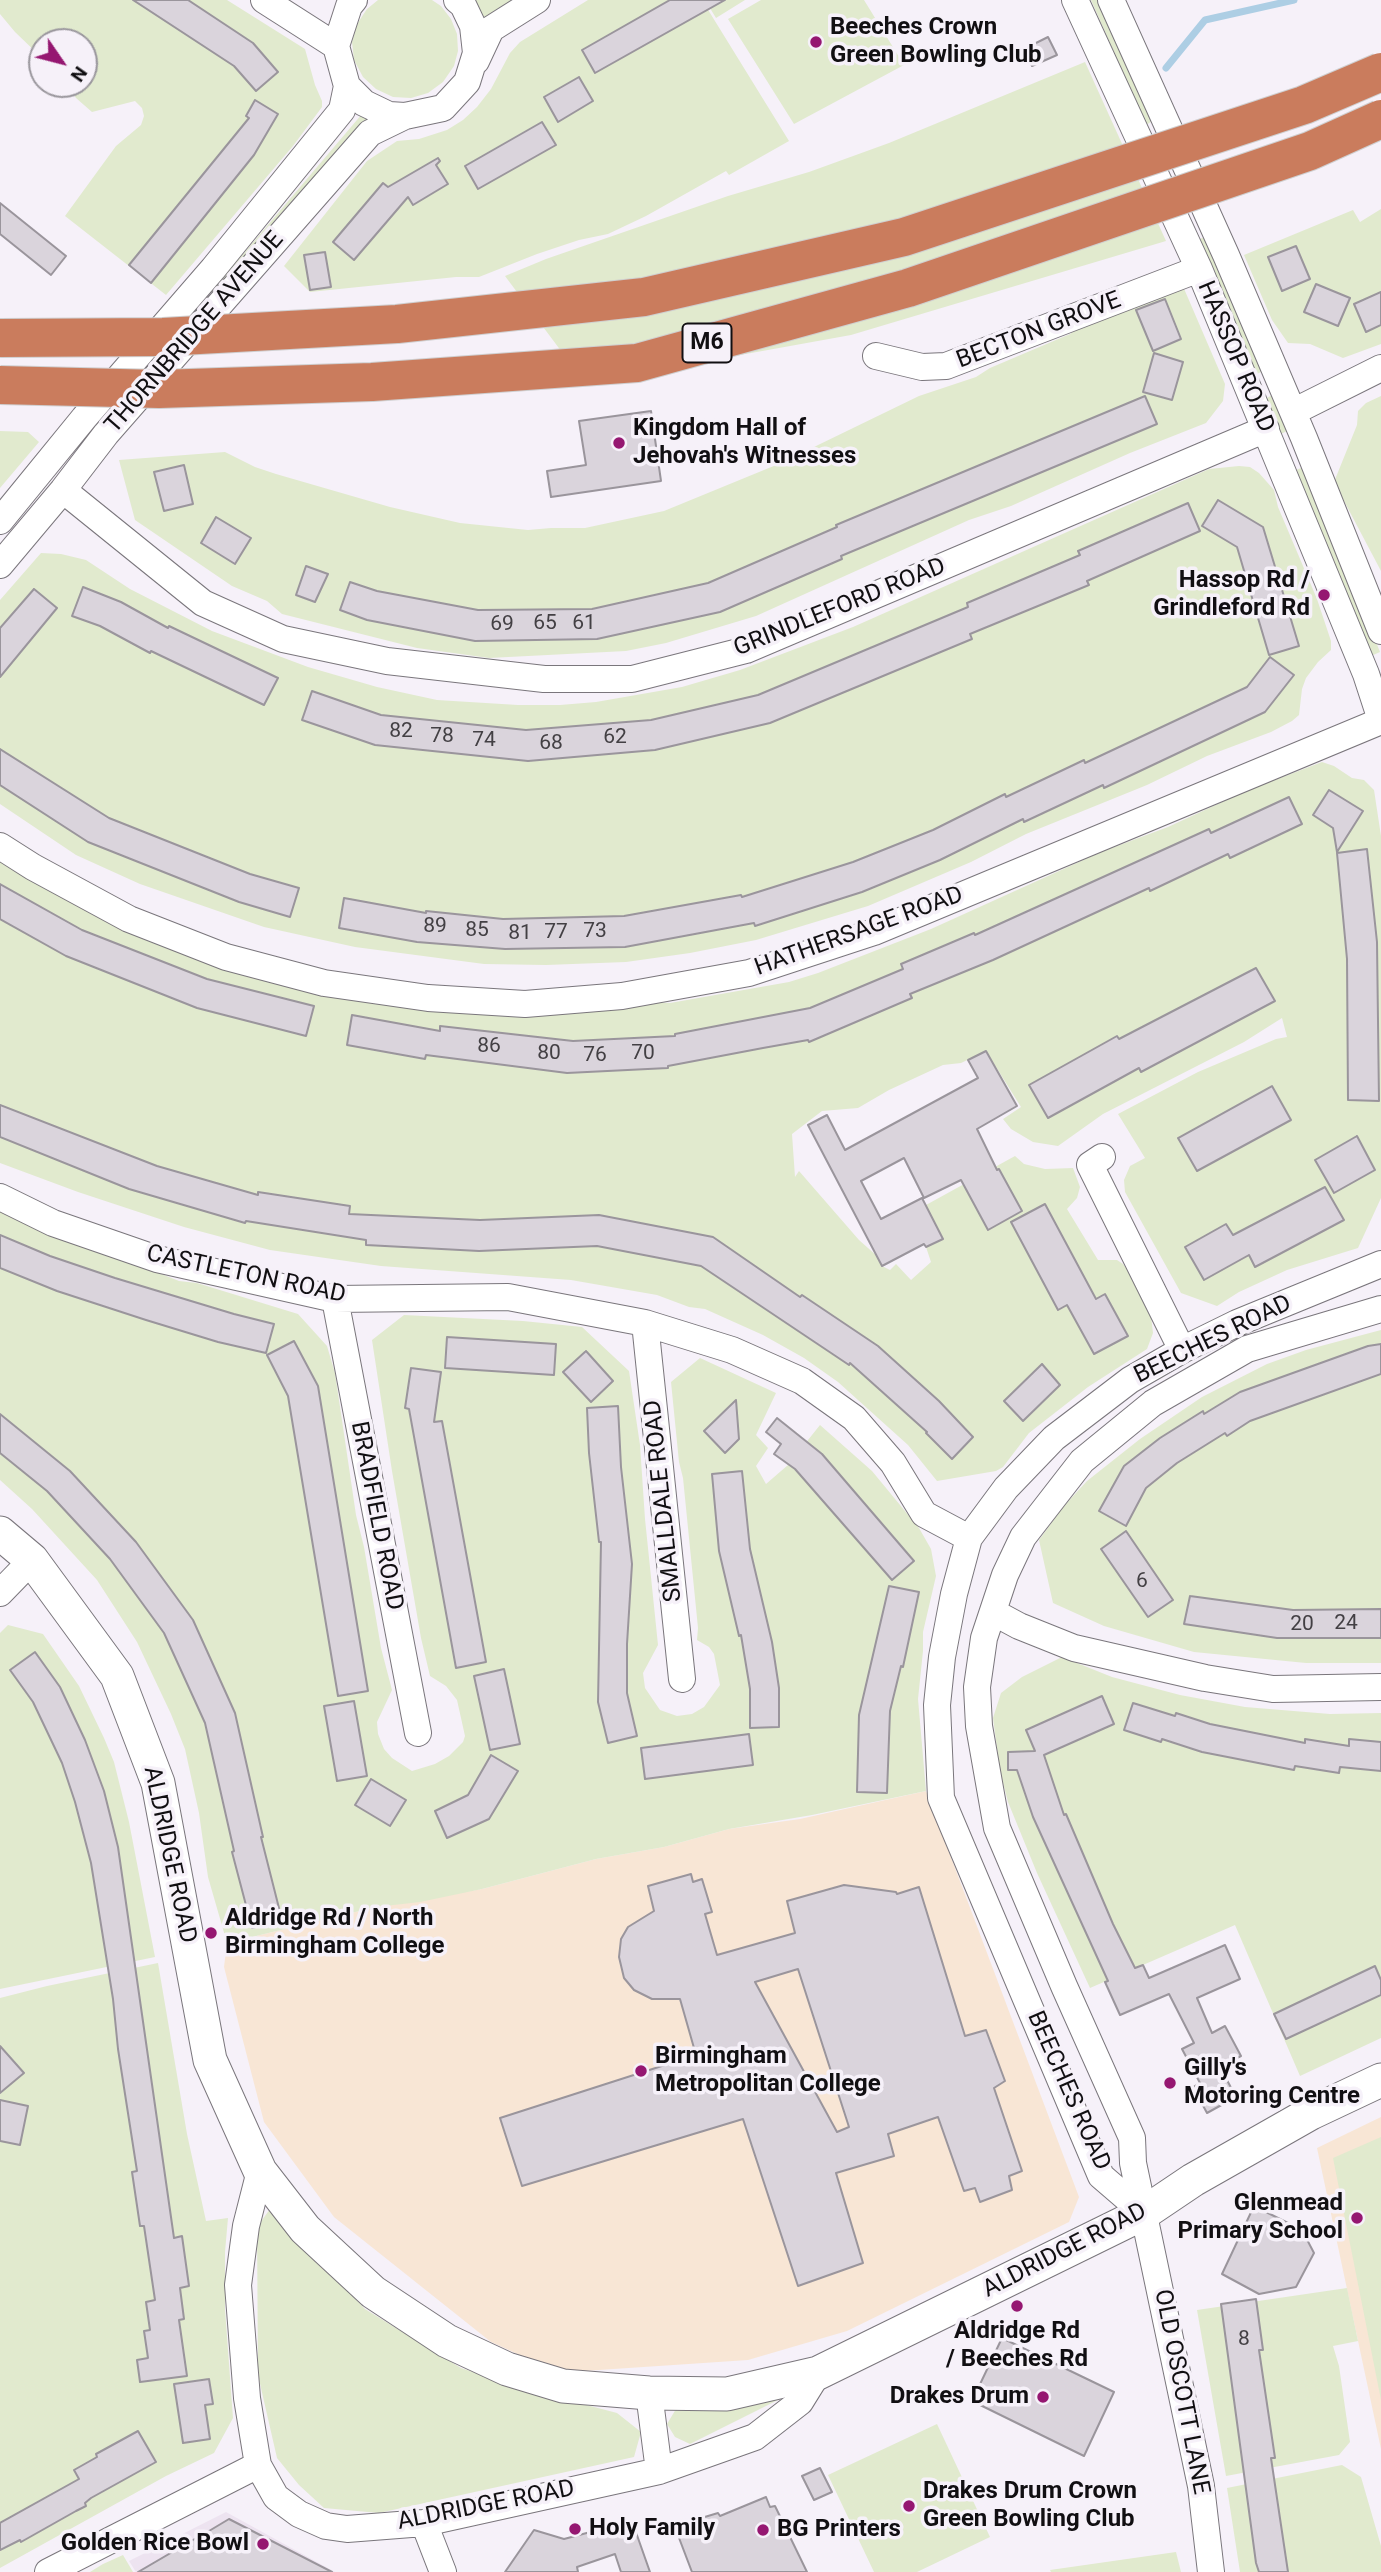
<!DOCTYPE html>
<style>
body{margin:0}
#map{position:relative;width:1381px;height:2572px;overflow:hidden;background:#f6f1f9;font-family:Roboto,sans-serif}
canvas{display:block}
.north{position:absolute;left:28px;top:28px;width:70px;height:70px;box-sizing:border-box;background:#f6f1f9;border:2px solid #9a979d;border-radius:50%;rotate:125deg;font-size:19px;font-weight:700;line-height:28px;text-align:center;color:#110f12}
.north::after{content:'';display:block;margin:auto;width:24px;height:32px;background:#951771;clip-path:polygon(50% 0,100% 100%,50% 72%,0 100%)}
</style>
<div id="map">
<canvas width="1381" height="2572"></canvas>
<div class="north">N</div>
</div>
<script>
const c = document.querySelector('canvas').getContext('2d');
c.lineJoin = 'round';
function fillPath(path, color) { c.fillStyle = color; c.fill(path, 'evenodd'); }
const toPath = rows => new Path2D(rows.map(r => 'M' + r).join(''));
function trace(path, color, width, dash) { c.strokeStyle = color; c.lineWidth = width; c.lineCap = dash ? 'butt' : 'round'; c.setLineDash(dash || []); c.stroke(path); }
function write(font, color, halo, rows, align = 'center') {
  c.font = font + ' Roboto,sans-serif'; c.lineWidth = 7; c.setLineDash([]); c.textBaseline = 'middle'; c.strokeStyle = halo; c.fillStyle = color; for (const [text, x, y, turn = 0] of rows) {
    c.save(); c.translate(x, y); c.rotate((+turn || 0) * Math.PI / 180); c.textAlign = isNaN(turn) ? turn : align; if (halo) c.strokeText(text, 0, 0); c.fillText(text, 0, 0); c.restore();
  }
}
const built = toPath([
 [226,2512,335,2572,136,2572,129,2561]
]);
const education = toPath([
 [926,1791,1079,2197,1069,2222,847,2331,748,2360,569,2372,555,2371,491,2342,334,2217,264,2122,224,1967,227,1943,376,1907,482,1889,596,1859,664,1847,729,1829,800,1819],
 [1381,2117,1381,2449,1317,2148]
]);
const green = toPath([
 [0,0,227,0,305,49,315,85,322,101,322,107,293,146,166,295,65,216,116,146,141,125,144,116,142,108,135,101,92,112,76,98,66,84,84,84,84,42,42,42,42,58,15,32,0,14],
 [378,0,432,0,441,6,451,19,457,34,458,51,454,66,443,82,428,93,411,98,393,97,376,89,363,77,354,60,352,42,357,24,367,9],
 [473,0,518,0,486,18,479,13],
 [588,0,702,0,789,141,729,175,726,171,646,216,608,234,579,240,537,254,479,277,456,277,310,292,284,266,367,161,397,141,419,139,447,130,463,120,477,107,491,89,510,53,520,42],
 [705,0,745,0,716,18],
 [761,0,864,0,904,65,794,124,728,19],
 [1091,0,1101,0,1154,120,1146,125],
 [1085,62,1166,241,851,335,585,383,505,276,546,259,728,196,809,172,889,143],
 [362,114,369,120,220,297,211,292],
 [1381,209,1381,344,1343,358,1310,344,1288,343,1272,320,1244,255,1353,210,1360,222],
 [1205,237,1263,371,1255,375,1194,241],
 [1182,284,1225,384,1223,401,1206,423,1130,453,1011,506,969,520,756,616,666,643,626,651,489,658,417,648,282,614,267,601,232,586,135,520,119,460,225,452,255,467,276,474,390,507,460,523,528,530,551,528,585,528,664,511,781,463,919,396,976,377,990,368,1070,334,1086,322],
 [1274,394,1289,430,1281,434,1265,399],
 [1381,396,1381,571,1334,482,1357,425,1358,411,1366,403],
 [0,431,28,432,39,442,0,488],
 [1239,466,1250,467,1259,473,1274,490,1278,507,1317,599,1331,641,1331,650,1318,662,1306,678,1302,689,1299,715,1292,721,1271,732,1207,756,1147,785,1026,834,971,862,868,906,756,940,690,953,626,962,546,965,484,964,355,947,264,927,140,884,76,855,0,804,0,600,41,553,61,554,86,560,130,589,212,631,308,667,377,687,437,700,518,705,560,705,596,702,682,687,740,670,853,627,1209,469],
 [1306,466,1380,652,1371,656,1296,470],
 [1322,762,1334,766,1352,778,1364,780,1374,790,1381,836,1381,1198,1358,1248,1287,1270,1239,1292,1217,1306,1181,1293,1125,1192,1124,1180,1130,1166,1145,1158,1118,1114,1198,1072,1276,1039,1287,1037,1282,1018,1244,1042,1103,1114,1058,1146,1033,1142,1011,1129,1003,1119,1021,1107,986,1051,961,1063,943,1065,889,1090,858,1108,822,1111,792,1134,795,1177,799,1171,859,1240,877,1256,882,1266,890,1270,896,1264,911,1280,931,1262,926,1247,942,1239,926,1205,1015,1156,1024,1164,1045,1169,1073,1168,1080,1187,1077,1198,1067,1209,1098,1260,1117,1260,1123,1264,1129,1272,1151,1316,1153,1333,1147,1349,1088,1387,1029,1433,1003,1467,996,1471,937,1481,908,1445,838,1382,804,1358,763,1335,705,1309,689,1307,657,1295,571,1280,381,1266,270,1250,184,1227,78,1192,0,1163,0,860,260,976,670,1003,789,982,818,973,931,929,1101,852,1168,827,1246,791],
 [0,1210,179,1281,197,1283,298,1314,327,1346,335,1373,356,1515,364,1547,381,1648,392,1690,377,1722,378,1734,384,1749,392,1758,412,1771,435,1764,449,1756,463,1742,465,1736,457,1700,446,1686,430,1676,421,1638,392,1471,372,1340,404,1315,523,1321,582,1327,629,1371,640,1445,645,1519,658,1645,643,1673,645,1688,660,1710,677,1716,692,1714,704,1707,720,1685,714,1654,709,1647,697,1640,698,1628,683,1478,679,1462,671,1382,700,1358,776,1393,756,1435,768,1448,756,1466,766,1484,788,1465,820,1425,872,1471,919,1528,931,1549,936,1576,923,1632,923,1651,918,1699,926,1791,812,1815,729,1829,664,1847,596,1859,482,1889,420,1902,376,1907,227,1943,208,1877,199,1813,185,1749,171,1714,137,1642,97,1580,32,1509,0,1480],
 [1381,1330,1381,1663,1306,1663,1194,1652,1104,1626,1053,1603,1039,1540,1063,1507,1087,1481,1140,1439,1202,1397,1267,1364,1306,1350],
 [8,1625,43,1634,79,1686,104,1738,114,1762,129,1822,155,1957,0,1989,0,1633],
 [1062,1657,1112,1677,1180,1695,1245,1707,1330,1714,1381,1713,1381,2038,1300,2076,1235,1925,1090,1988,1037,1873,1008,1802,1000,1771,993,1718,1001,1693,1022,1677],
 [158,1963,187,2134,206,2221,228,2218,225,2252,225,2309,233,2418,214,2453,166,2476,0,2568,0,1998,47,1986],
 [1381,2137,1381,2400,1333,2158],
 [270,2209,365,2309,461,2368,518,2387,617,2413,641,2432,634,2457,379,2513,324,2508,299,2485,277,2458,258,2375,257,2227],
 [1347,2288,1358,2341,1333,2346,1339,2366,1350,2442,1339,2455,1226,2476,1197,2310],
 [782,2398,690,2444,675,2437,667,2424,676,2409],
 [937,2424,990,2537,917,2572,874,2572,828,2475],
 [1342,2465,1361,2477,1381,2546,1381,2572,1240,2572,1227,2488],
 [1176,2552,1181,2572,1051,2572,1050,2570],
 [123,2555,133,2572,90,2572,103,2564]
]);
const stream = toPath([
 [1166,68,1205,20,1294,0]
]);
const building = toPath([
 [133,0,188,0,253,43,278,72,256,91,234,66,133,0],
 [670,0,725,0,595,73,582,50,670,0],
 [1048,37,1057,55,1032,66,1024,49,1048,37],
 [579,77,593,101,558,122,544,97,579,77],
 [255,100,278,114,254,155,151,283,129,265,249,118,246,116,255,100],
 [542,122,556,145,478,189,465,166,542,122],
 [438,158,440,161,436,165,448,184,413,205,408,197,354,260,333,242,383,183,388,187,438,158],
 [0,203,66,256,51,275,0,234,0,203],
 [1296,246,1310,279,1282,291,1268,257,1296,246],
 [325,252,331,287,310,290,304,255,325,252],
 [1316,284,1350,298,1338,326,1304,312,1316,284],
 [1381,292,1381,325,1366,332,1354,304,1381,292],
 [1165,299,1181,339,1153,351,1136,310,1165,299],
 [1154,353,1183,362,1172,400,1143,392,1154,353],
 [1145,396,1157,424,841,556,842,559,720,612,597,639,475,641,367,620,340,610,350,582,377,591,478,610,592,609,708,583,837,527,836,525,1145,396],
 [651,411,661,481,551,497,547,471,586,465,579,421,651,411],
 [184,465,193,504,164,511,154,472,184,465],
 [1218,500,1263,527,1299,646,1269,655,1237,547,1202,526,1218,500],
 [1188,503,1200,531,1087,581,1089,585,970,634,972,639,770,723,655,750,528,761,375,745,302,720,312,691,381,715,526,730,651,720,758,695,968,607,967,603,1080,555,1078,551,1188,503],
 [216,517,251,538,235,564,201,543,216,517],
 [306,566,328,574,315,602,296,595,306,566],
 [83,587,121,602,168,628,169,626,278,678,264,705,151,651,150,653,100,626,72,616,83,587],
 [34,589,57,608,0,677,0,628,34,589],
 [1270,657,1294,675,1265,712,1104,788,1103,785,1024,822,1023,819,940,860,862,892,755,926,754,923,625,947,505,949,417,942,339,928,344,898,426,913,426,911,503,919,624,916,741,895,742,897,853,862,933,830,1005,794,1006,797,1084,760,1085,763,1247,687,1270,657],
 [0,749,109,818,250,874,299,888,290,917,239,902,88,842,0,785,0,749],
 [1329,790,1363,811,1337,852,1333,828,1313,815,1329,790],
 [1289,797,1302,824,1230,858,1228,854,1150,891,1149,888,993,960,910,994,912,998,809,1042,808,1040,763,1048,668,1066,668,1068,567,1073,426,1055,425,1059,347,1045,352,1015,440,1031,440,1026,573,1041,675,1036,675,1034,810,1008,903,969,901,964,974,933,975,935,1209,829,1211,833,1289,797],
 [1367,849,1377,942,1379,1101,1348,1100,1347,959,1337,853,1367,849],
 [0,884,82,930,207,979,314,1006,306,1036,197,1008,66,956,0,919,0,884],
 [1256,968,1275,1001,1141,1072,1139,1068,1048,1118,1029,1085,1117,1036,1119,1039,1256,968],
 [986,1051,1017,1106,977,1129,997,1170,999,1169,1022,1211,988,1230,961,1180,924,1198,904,1158,861,1181,881,1219,922,1198,943,1239,926,1247,924,1244,882,1266,808,1125,827,1115,845,1150,978,1078,968,1060,986,1051],
 [1272,1086,1291,1120,1197,1171,1178,1138,1272,1086],
 [0,1105,157,1166,258,1195,258,1192,350,1206,349,1214,480,1220,599,1215,713,1237,800,1297,802,1295,878,1346,939,1401,973,1437,952,1459,926,1433,927,1432,850,1363,849,1365,701,1266,597,1246,479,1251,366,1245,366,1240,246,1221,245,1223,129,1189,0,1137,0,1105],
 [1357,1136,1375,1170,1334,1193,1315,1160,1357,1136],
 [1325,1187,1344,1220,1255,1267,1249,1255,1204,1280,1185,1247,1226,1224,1233,1235,1325,1187],
 [1045,1204,1096,1299,1105,1294,1128,1336,1094,1354,1067,1305,1058,1310,1011,1222,1045,1204],
 [0,1235,50,1256,115,1278,234,1314,274,1324,266,1353,218,1342,146,1320,57,1291,0,1268,0,1235],
 [447,1337,556,1344,554,1375,445,1368,447,1337],
 [294,1341,318,1386,368,1691,338,1696,288,1396,267,1355,294,1341],
 [1381,1344,1381,1374,1250,1421,1227,1436,1225,1433,1177,1463,1146,1488,1126,1526,1099,1511,1124,1466,1160,1438,1203,1411,1204,1414,1240,1392,1368,1346,1381,1344],
 [586,1351,613,1381,591,1402,563,1372,586,1351],
 [1042,1364,1060,1385,1023,1421,1004,1401,1042,1364],
 [411,1368,441,1372,434,1422,442,1421,486,1662,456,1668,409,1409,405,1408,411,1368],
 [736,1400,739,1439,725,1453,704,1431,736,1400],
 [618,1406,621,1467,632,1564,627,1644,627,1693,637,1736,608,1743,598,1702,601,1542,599,1542,589,1453,587,1408,618,1406],
 [0,1414,70,1471,136,1542,193,1620,235,1713,263,1837,261,1837,282,1920,252,1928,232,1852,234,1851,205,1723,164,1633,110,1559,47,1491,0,1453,0,1414],
 [777,1418,822,1454,914,1561,892,1580,795,1469,774,1454,781,1444,766,1432,777,1418],
 [742,1471,750,1549,772,1642,779,1688,779,1727,750,1728,750,1689,741,1635,739,1636,719,1551,712,1474,742,1471],
 [1126,1531,1173,1600,1148,1617,1101,1549,1126,1531],
 [889,1586,919,1592,903,1667,901,1666,890,1711,887,1793,857,1792,859,1715,889,1586],
 [1190,1596,1293,1610,1381,1609,1381,1638,1277,1638,1184,1624,1190,1596],
 [35,1652,60,1687,85,1740,104,1791,118,1847,174,2238,182,2236,189,2286,180,2288,184,2319,179,2320,187,2376,140,2382,137,2360,148,2358,144,2331,150,2330,146,2302,155,2300,144,2226,140,2226,132,2172,137,2171,118,2049,113,1999,91,1863,75,1802,62,1763,33,1702,10,1670,35,1652],
 [504,1669,520,1744,490,1750,474,1676,504,1669],
 [1102,1696,1114,1724,1044,1755,1064,1815,1066,1814,1113,1924,1135,1968,1143,1965,1149,1978,1225,1945,1240,1979,1197,1998,1212,2033,1225,2026,1241,2056,1220,2067,1236,2097,1207,2113,1193,2087,1200,2083,1182,2049,1194,2043,1169,1994,1120,2015,1105,1982,1108,1981,1033,1817,1017,1770,1008,1770,1008,1752,1035,1751,1026,1730,1102,1696],
 [354,1701,367,1776,337,1781,324,1706,354,1701],
 [1133,1703,1175,1716,1176,1713,1210,1724,1305,1743,1305,1739,1349,1746,1349,1739,1381,1742,1381,1771,1340,1767,1339,1773,1295,1766,1294,1770,1202,1752,1162,1739,1161,1742,1124,1730,1133,1703],
 [749,1734,753,1765,645,1779,641,1748,749,1734],
 [491,1755,518,1771,489,1819,447,1838,435,1811,468,1795,491,1755],
 [371,1779,406,1800,390,1826,355,1805,371,1779],
 [691,1874,693,1882,702,1879,712,1912,705,1914,717,1955,795,1933,787,1901,844,1885,896,1892,897,1894,919,1887,965,2036,986,2030,1005,2081,994,2088,1022,2171,1009,2176,1012,2190,980,2202,975,2188,964,2191,938,2117,888,2134,894,2156,836,2173,863,2263,798,2286,743,2119,522,2186,500,2118,696,2055,680,1999,652,1999,634,1990,624,1978,619,1957,621,1939,628,1927,654,1911,648,1886,691,1874],
 [798,1969,849,2127,837,2132,755,1982,798,1969],
 [1375,1966,1381,1980,1381,1995,1286,2039,1274,2014,1375,1966],
 [0,2046,24,2073,0,2093,0,2046],
 [0,2100,28,2106,20,2145,0,2141,0,2100],
 [1254,2206,1302,2230,1314,2253,1296,2287,1259,2294,1222,2274,1254,2206],
 [1256,2299,1263,2350,1259,2350,1275,2458,1271,2458,1288,2572,1259,2572,1256,2563,1221,2304,1256,2299],
 [1002,2338,1114,2392,1084,2456,972,2401,1002,2338],
 [209,2379,213,2404,205,2405,210,2439,183,2443,174,2384,209,2379],
 [138,2431,156,2462,91,2498,85,2503,86,2506,76,2511,21,2542,20,2540,0,2550,0,2523,79,2479,74,2470,97,2457,96,2454,138,2431],
 [820,2468,832,2492,814,2500,802,2476,820,2468],
 [766,2497,770,2507,775,2506,807,2572,692,2572,676,2530,698,2519,718,2513,720,2516,766,2497],
 [229,2519,332,2572,138,2572,198,2537,199,2540,199,2537,229,2519],
 [632,2521,650,2572,621,2572,615,2554,577,2567,578,2572,505,2572,534,2530,564,2539,632,2521]
]);
const minor = toPath([
 [264,0,336,46],
 [354,0,349,6,336,46,347,86,364,103,389,115,405,116,443,108,467,82,476,53,473,26,463,5,457,0],
 [1075,0,1199,269,1366,674,1381,720],
 [1111,0,1226,255,1304,438,1381,631],
 [476,61,491,29,537,0],
 [876,356,922,367,946,366,1199,269],
 [1293,412,1381,368],
 [63,490,203,603,283,639,387,661,544,679,632,679,746,650,1266,429],
 [0,521,84,418,213,269,342,110,347,86],
 [0,565,63,490,106,434,370,133,405,116],
 [0,846,33,867,129,919,226,957,324,983,428,998,525,1004,622,996,749,973,874,932,1381,721],
 [1102,1157,1090,1165,1182,1350],
 [0,1197,53,1223,157,1259,335,1299,508,1297,645,1323,732,1350,802,1381,854,1418,893,1463,924,1514,969,1538],
 [335,1299,418,1733],
 [645,1323,682,1679],
 [0,1593,32,1560],
 [993,1612,1019,1626,1074,1648,1205,1678,1273,1689,1381,1687],
 [260,2171,246,2226,238,2285,247,2398,258,2465,276,2497,299,2514,326,2526,347,2529,424,2523,659,2471,755,2437,800,2402,818,2373],
 [1144,2213,1101,2176,941,1798,937,1705,942,1657,954,1594,969,1538,1006,1488,1054,1438,1130,1380,1182,1350,1237,1323,1381,1264],
 [649,2393,659,2471],
 [424,2523,443,2572],
 [48,2572,258,2465],
 [1211,2572,1201,2486,1133,2163,1132,2138,1064,1986,997,1828,979,1726,977,1687,984,1638,1005,1575,1023,1537,1082,1461,1153,1403,1247,1349,1381,1309]
]);
const tertiary = toPath([
 [0,1533,32,1560,117,1676,158,1783,210,2060,260,2171,305,2229,373,2292,447,2341,507,2369,563,2386,649,2393,727,2394,818,2373,1144,2213,1193,2180,1311,2113,1381,2080]
]);
const motorwayBridge = toPath([
 [0,338,163,337,397,324,644,297,904,237,1304,105,1381,72],
 [0,385,159,389,372,382,637,363,908,288,1310,151,1381,119]
]);
const markers = [
 [816,42,7,"#951771"],
 [619,443,7,"#951771"],
 [1324,595,7,"#951771"],
 [211,1933,7,"#951771"],
 [641,2071,7,"#951771"],
 [1170,2083,7,"#951771"],
 [1357,2218,7,"#951771"],
 [1017,2306,7,"#951771"],
 [1043,2397,7,"#951771"],
 [909,2506,7,"#951771"],
 [575,2529,7,"#951771"],
 [763,2530,7,"#951771"],
 [263,2544,7,"#951771"]
];
const numberNames = [
 ["65",545,624],
 ["61",584,624],
 ["69",502,625],
 ["82",401,732],
 ["78",442,737],
 ["62",615,738],
 ["74",484,741],
 ["68",551,744],
 ["89",435,927],
 ["85",477,931],
 ["73",595,932],
 ["77",556,933],
 ["81",520,934],
 ["86",489,1047],
 ["80",549,1054],
 ["70",643,1054],
 ["76",595,1056],
 ["6",1142,1582],
 ["24",1346,1624],
 ["20",1302,1625],
 ["8",1244,2340]
];
const shields = [
 [707,343,49]
];
const shieldNames = [
 ["M6",707,343]
];
const poiNames = [
 ["Beeches Crown",830,28],
 ["Green Bowling Club",830,56],
 ["Kingdom Hall of",633,429],
 ["Jehovah's Witnesses",633,457],
 ["Hassop Rd /",1310,581,"right"],
 ["Grindleford Rd",1310,609,"right"],
 ["Aldridge Rd / North",225,1919],
 ["Birmingham College",225,1947],
 ["Birmingham",655,2057],
 ["Metropolitan College",655,2085],
 ["Gilly's",1184,2069],
 ["Motoring Centre",1184,2097],
 ["Glenmead",1343,2204,"right"],
 ["Primary School",1343,2232,"right"],
 ["Aldridge Rd",1017,2332,"center"],
 ["/ Beeches Rd",1017,2360,"center"],
 ["Drakes Drum",1029,2397,"right"],
 ["Drakes Drum Crown",923,2492],
 ["Green Bowling Club",923,2520],
 ["Holy Family",589,2529],
 ["BG Printers",777,2530],
 ["Golden Rice Bowl",249,2544,"right"]
];
const streetNames = [
 ["BECTON GROVE",1039,331,-21],
 ["THORNBRIDGE AVENUE",195,333,-49],
 ["HASSOP ROAD",1235,357,67],
 ["GRINDLEFORD ROAD",840,608,-22],
 ["HATHERSAGE ROAD",859,932,-20],
 ["CASTLETON ROAD",246,1275,12],
 ["BEECHES ROAD",1213,1340,-26],
 ["SMALLDALE ROAD",664,1501,-96],
 ["BRADFIELD ROAD",376,1516,79],
 ["ALDRIDGE ROAD",169,1855,78],
 ["BEECHES ROAD",1068,2091,66],
 ["ALDRIDGE ROAD",1065,2251,-27],
 ["OLD OSCOTT LANE",1181,2392,79],
 ["ALDRIDGE ROAD",486,2506,-11]
];
fillPath(built, '#ede3f0');
fillPath(education, '#f8e6d5');
fillPath(green, '#e1eace');
trace(stream, '#adcee4', 7);
fillPath(building, '#dad4dc');
trace(building, '#9a959c', 2);
trace(minor, '#7a767c', 28);
trace(tertiary, '#7a767c', 35);
trace(minor, '#fff', 26);
trace(tertiary, '#fff', 33);
trace(motorwayBridge, '#cfcfd0', 40, []);
trace(motorwayBridge, '#ca7c5d', 38);
for (const [x, y, r, color] of markers) { const dot = new Path2D(); dot.arc(x, y, r, 0, 2 * Math.PI); c.fillStyle = color; c.fill(dot); trace(dot, '#f6f1f9', 2.5); }
write('21px', '#434044', null, numberNames);
for (const [x, y, w] of shields) { const box = new Path2D(); box.roundRect(x - w / 2, y - 19.5, w, 39, 5); c.fillStyle = '#f6f1f9'; c.fill(box); trace(box, '#110f12', 2); }
write('bold 23px', '#110f12', null, shieldNames);
write('bold 24px', '#110f12', '#f6f1f9', poiNames, 'left');
write('24px', '#110f12', '#f6f1f9', streetNames);
</script>
